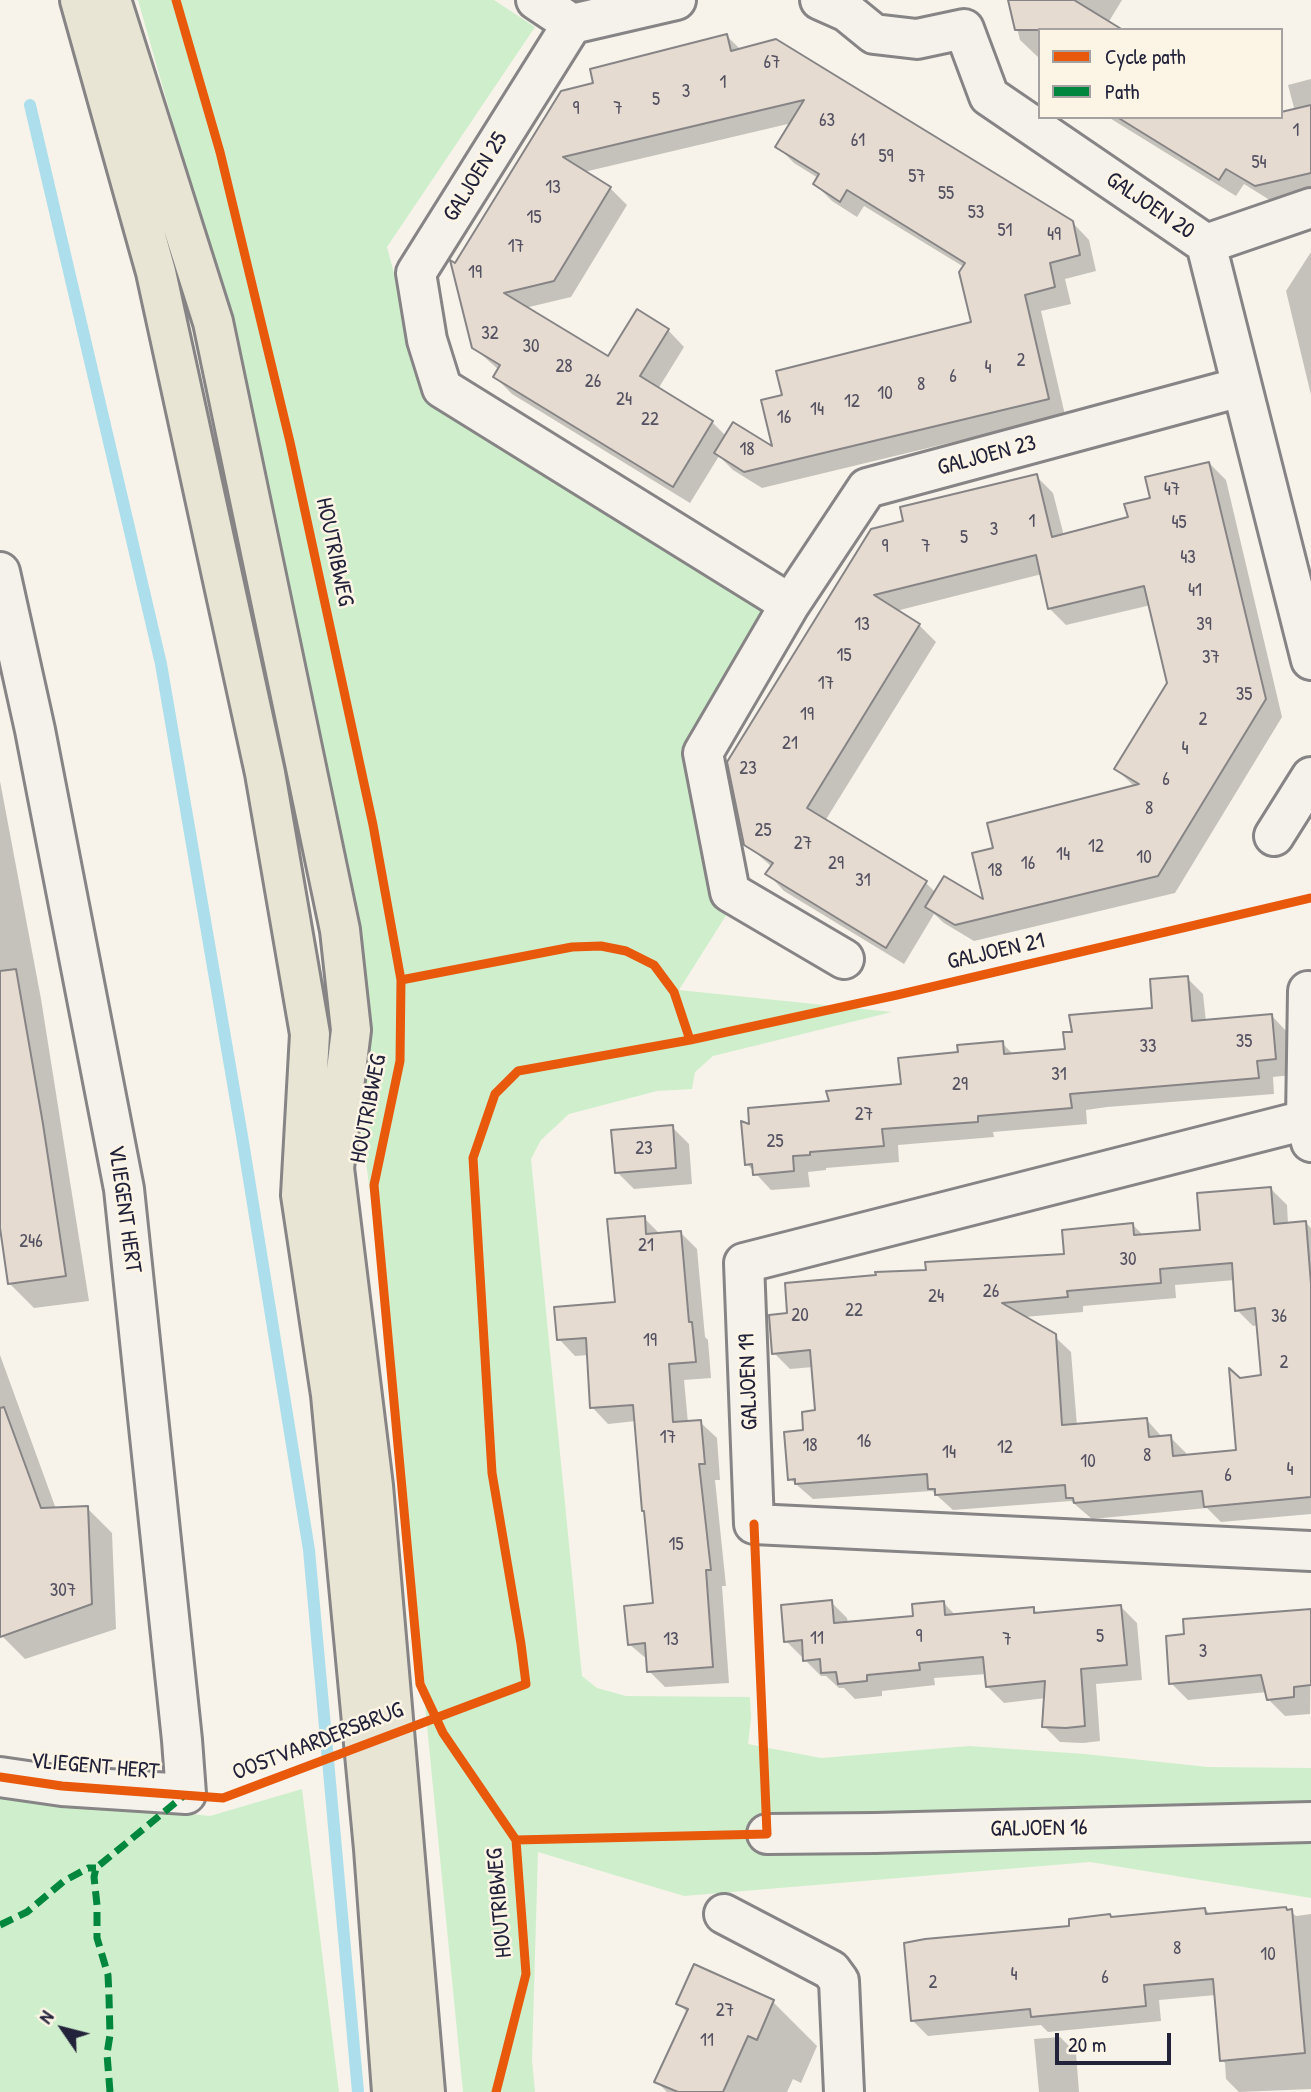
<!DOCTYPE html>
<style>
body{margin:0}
#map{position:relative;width:1311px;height:2092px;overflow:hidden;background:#f7f3ea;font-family:"Patrick Hand",sans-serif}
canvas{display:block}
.legend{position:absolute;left:1038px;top:28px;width:245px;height:91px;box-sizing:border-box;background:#fcf5e5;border:2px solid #a5a1a1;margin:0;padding:9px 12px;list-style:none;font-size:21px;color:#22223b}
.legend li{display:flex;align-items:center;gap:14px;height:35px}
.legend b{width:35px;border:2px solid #a5a1a1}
.north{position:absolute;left:28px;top:1994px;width:70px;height:70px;-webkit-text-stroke:5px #fcf5e5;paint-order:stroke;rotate:305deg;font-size:19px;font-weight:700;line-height:28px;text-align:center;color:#22223b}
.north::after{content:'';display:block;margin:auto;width:24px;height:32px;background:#22223b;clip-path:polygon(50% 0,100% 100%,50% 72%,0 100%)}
.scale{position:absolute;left:1055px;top:2033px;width:116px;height:32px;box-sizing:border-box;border:4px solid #22223b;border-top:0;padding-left:9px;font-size:21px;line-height:24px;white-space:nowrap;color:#22223b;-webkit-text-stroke:5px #fcf5e5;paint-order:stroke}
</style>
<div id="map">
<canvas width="1311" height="2092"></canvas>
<ul class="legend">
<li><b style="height:9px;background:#e8590c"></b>Cycle path</li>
<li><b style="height:9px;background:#00873e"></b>Path</li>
</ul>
<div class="north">N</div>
<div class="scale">20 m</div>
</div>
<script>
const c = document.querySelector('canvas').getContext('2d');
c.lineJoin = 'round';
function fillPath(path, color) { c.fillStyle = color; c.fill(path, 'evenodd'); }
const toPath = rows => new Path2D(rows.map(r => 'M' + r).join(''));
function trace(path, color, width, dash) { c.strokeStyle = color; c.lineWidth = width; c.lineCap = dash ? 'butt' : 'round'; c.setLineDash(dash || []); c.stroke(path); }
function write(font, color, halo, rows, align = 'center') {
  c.font = font + ' "Patrick Hand",sans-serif'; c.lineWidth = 5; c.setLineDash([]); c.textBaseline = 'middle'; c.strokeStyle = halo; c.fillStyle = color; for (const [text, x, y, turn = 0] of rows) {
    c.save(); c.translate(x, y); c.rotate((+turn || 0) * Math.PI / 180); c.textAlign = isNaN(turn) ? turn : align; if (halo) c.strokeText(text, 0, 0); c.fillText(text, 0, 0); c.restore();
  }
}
const green = toPath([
 [138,0,494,0,535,27,387,247,429,405,776,611,689,746,732,906,679,990,892,1012,713,1056,695,1072,692,1089,657,1091,569,1114,541,1140,531,1159,582,1676,597,1688,626,1696,750,1697,751,1718,748,1744,821,1758,969,1746,1085,1754,1208,1767,1311,1768,1311,1898,1090,1862,684,1896,538,1852,532,2060,535,2092,463,2092,390,1350,305,682,238,351],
 [302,1789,339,2092,0,2092,0,1793,210,1816]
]);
const shadow = toPath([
 [1010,0,1122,0,1108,23,1040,30,1040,59,1020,40],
 [727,36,741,50,1072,222,1089,240,1096,271,1065,279,1071,304,1041,311,1065,415,762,488,733,470,719,456,690,503,512,394,495,377,499,370,473,347,456,266,595,84],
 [792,123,778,147,794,163,818,178,815,184,832,201,857,217,864,206,964,267,973,323,784,397,775,450,726,436,712,422,658,389,684,347,668,330,608,358,525,308,571,297,627,205,610,188,584,172],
 [1311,79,1311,193,1273,202,1244,184,1236,196,1108,117,1263,117,1303,142,1288,85],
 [1311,252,1311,395,1286,291],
 [1209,463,1226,480,1282,717,1175,893,974,941,944,923,934,914,904,964,784,891,768,874,772,867,746,844,905,522,1036,476,1053,493,1064,536,1130,518,1152,499],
 [1042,574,1049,608,1066,625,1151,605,1169,684,1116,769,1135,787,996,850,986,903,936,893,926,883,825,821,936,642,919,625,896,611],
 [0,781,41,999,89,1301,34,1308,10,1284,0,1223],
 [1187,978,1203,994,1206,1022,1272,1016,1288,1033,1292,1075,1273,1077,1274,1094,1107,1107,1086,1110,1087,1124,993,1132,994,1137,898,1145,899,1162,826,1168,826,1170,808,1172,810,1187,771,1190,747,1164,751,1126,831,1103,903,1086,960,1054,1002,1043,1014,1055,1067,1050,1154,1009],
 [672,1127,689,1144,692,1184,634,1189,617,1172],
 [1271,1189,1287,1205,1288,1224,1306,1223,1311,1228,1311,1514,1221,1522,1207,1508,1092,1519,1071,1501,953,1510,932,1491,813,1499,790,1479,805,1432,817,1412,813,1367,790,1369,774,1353,789,1315,928,1272,1066,1256,1133,1225,1144,1236,1201,1232],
 [1235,1280,1237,1310,1253,1326,1259,1325,1263,1377,1240,1380,1238,1452,1187,1457,1186,1453,1170,1437,1162,1437,1146,1419,1077,1426,1071,1352,1054,1336,1024,1317,1083,1312,1083,1306,1176,1298,1175,1285],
 [644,1218,661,1235,681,1233,697,1249,705,1337,708,1340,711,1378,684,1380,688,1423,700,1422,717,1438,720,1480,715,1480,726,1586,722,1586,729,1683,665,1687,649,1671,648,1660,629,1644,655,1605,636,1421,608,1424,592,1407,589,1355,575,1356,559,1339,617,1304],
 [0,1355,56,1509,87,1508,112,1533,116,1629,25,1659,0,1634],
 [831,1602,847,1618,848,1623,915,1617,944,1603,956,1616,1033,1609,1039,1614,1121,1607,1137,1623,1142,1680,1096,1684,1100,1741,1083,1743,1060,1742,1044,1726,1046,1698,1004,1703,988,1687,987,1674,934,1678,935,1685,882,1691,882,1696,855,1699,844,1688,839,1688,826,1676,821,1676,805,1660,805,1657,802,1657,786,1641],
 [1311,1610,1310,1714,1285,1716,1268,1699,1267,1692,1188,1700,1171,1683],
 [1286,1908,1296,1916,1311,1914,1311,2089,1239,2092,1226,2079,1225,2063,1222,2060,1216,1995,1159,2000,1161,2021,1048,2032,1041,2025,928,2036,912,2020,1071,1928,1112,1918,1205,1909,1211,1915],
 [773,2002,817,2046,801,2083,793,2079,787,2092,667,2092,656,2081,688,2013,678,2003],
 [1060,2037,1076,2053,1079,2092,1039,2092,1034,2039]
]);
const stream = toPath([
 [30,105,161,664,242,1136,309,1550,358,2092]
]);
const building = toPath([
 [1008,0,1074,0,1123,30,1015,30,1008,0],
 [727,34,731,51,776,39,1073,221,1080,255,1050,263,1055,287,1025,295,1049,399,744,472,714,453,733,422,772,446,761,400,782,395,776,371,971,322,959,272,965,263,847,190,840,202,813,184,819,174,775,147,804,100,563,157,611,187,554,281,504,293,608,356,637,309,669,329,640,376,713,421,673,487,493,377,500,365,472,348,450,260,455,263,561,91,593,83,590,69,727,34],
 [1311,105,1311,173,1255,186,1226,169,1219,180,1117,117,1281,117,1281,112,1311,105],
 [1209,462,1266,699,1158,876,955,925,925,907,944,876,983,899,972,853,993,848,987,823,1139,784,1114,769,1167,683,1144,586,1048,609,1036,555,874,595,920,624,807,808,927,881,886,948,765,874,773,863,744,845,727,762,871,529,903,521,900,507,1037,474,1052,537,1128,517,1124,504,1150,498,1145,477,1209,462],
 [16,969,43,1124,66,1276,8,1284,0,1228,0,971,16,969],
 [1188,976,1192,1021,1272,1014,1276,1059,1257,1061,1259,1078,1070,1094,1072,1108,978,1116,978,1122,882,1129,884,1146,810,1152,810,1155,793,1156,794,1171,753,1175,752,1164,745,1165,741,1121,749,1124,748,1108,829,1101,826,1091,901,1084,898,1058,958,1052,957,1045,1003,1041,1004,1054,1065,1049,1063,1032,1072,1032,1069,1015,1152,1008,1150,979,1188,976],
 [673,1125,676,1168,615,1173,611,1130,673,1125],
 [1271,1187,1274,1224,1306,1221,1311,1284,1311,1497,1204,1507,1202,1491,1074,1503,1073,1498,1066,1498,1065,1485,935,1495,935,1489,928,1489,927,1474,795,1484,795,1479,788,1480,784,1432,803,1430,802,1412,815,1410,810,1350,772,1354,769,1315,787,1313,785,1283,876,1275,875,1272,926,1270,925,1262,1064,1254,1062,1230,1133,1223,1134,1235,1200,1230,1197,1193,1271,1187],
 [1232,1263,1235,1311,1255,1308,1261,1375,1240,1378,1229,1368,1236,1450,1173,1456,1171,1435,1149,1437,1147,1418,1062,1425,1056,1334,1002,1303,1068,1297,1067,1291,1161,1283,1160,1269,1232,1263],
 [645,1216,646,1234,681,1231,689,1322,692,1322,696,1362,669,1364,673,1422,701,1420,705,1464,699,1464,711,1570,706,1570,713,1667,647,1672,645,1643,628,1645,624,1606,653,1603,644,1511,642,1511,633,1405,590,1408,586,1338,557,1340,554,1307,615,1302,607,1219,645,1216],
 [4,1407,41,1508,88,1506,92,1604,0,1637,0,1408,4,1407],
 [832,1600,834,1623,913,1616,912,1604,944,1601,945,1615,1034,1607,1034,1613,1121,1605,1127,1665,1081,1669,1085,1726,1066,1728,1042,1727,1045,1681,986,1687,983,1657,919,1663,920,1670,867,1675,867,1681,838,1684,836,1672,821,1673,820,1659,803,1661,802,1640,784,1642,781,1605,832,1600],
 [1311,1609,1311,1685,1294,1687,1294,1697,1267,1700,1261,1675,1169,1684,1166,1636,1184,1634,1183,1619,1311,1609],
 [1286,1907,1287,1910,1292,1909,1305,2053,1220,2061,1213,1979,1144,1985,1146,2006,1031,2017,1030,2009,911,2021,904,1943,925,1939,1069,1926,1069,1919,1110,1914,1111,1917,1205,1908,1206,1914,1286,1907],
 [694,1964,774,2000,757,2040,748,2036,723,2092,678,2092,654,2082,688,2009,676,2004,694,1964]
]);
const minor = toPath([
 [536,0,572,24],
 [676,0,572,24,416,273,427,340,442,388,790,604],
 [820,0,847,12,874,34,917,39,964,29,989,96,1206,244,1311,660],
 [1206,244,1311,208],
 [0,572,35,730,124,1189,182,1740,186,1794,62,1786,0,1777],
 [1274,836,1311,777],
 [844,959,730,892,703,753,790,604,867,488,1241,387],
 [1306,1120,1308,991],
 [1311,1142,1306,1120,744,1263,754,1524,1311,1551],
 [767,1834,875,1833,1311,1822],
 [724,1914,831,1970,839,1981,844,2092]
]);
const major = toPath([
 [80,0,156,272,265,773,310,1034,301,1195,331,1395,374,1849,392,2092],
 [111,0,213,322,340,930,351,1030,334,1168,373,1486,425,2092]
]);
const quiet = toPath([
 [0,1925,27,1912,64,1881,88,1868,96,1868],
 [110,2092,107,2054,110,2035,109,1997,108,1975,97,1938,97,1905,94,1877,96,1868,186,1794]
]);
const cycleway = toPath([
 [176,0,220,152,290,442,373,825,401,980,400,1061,374,1185,420,1684,443,1733,516,1840,526,1974,496,2092],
 [401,980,572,947,601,946,626,951,654,965,674,992,690,1040],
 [0,1777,62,1786,223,1798,526,1684,521,1644,492,1473,473,1158,495,1094,518,1071,690,1040,897,995,1311,898],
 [516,1840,767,1834,754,1524]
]);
const numberNames = [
 ["67",772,63],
 ["1",723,83],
 ["3",686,92],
 ["5",656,100],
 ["9",576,109],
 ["7",618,109],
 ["63",827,121],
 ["1",1296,131],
 ["61",858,141],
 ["59",886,157],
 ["54",1259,163],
 ["57",917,177],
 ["13",553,188],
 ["55",946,194],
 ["53",976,213],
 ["15",534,218],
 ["51",1005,231],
 ["49",1054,235],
 ["17",516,247],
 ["19",475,273],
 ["32",490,334],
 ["30",531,347],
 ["2",1021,361],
 ["28",564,367],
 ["4",988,368],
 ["6",953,377],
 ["26",593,382],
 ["8",921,385],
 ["10",885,394],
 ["24",624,400],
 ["12",852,402],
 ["14",817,410],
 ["16",784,418],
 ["22",650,420],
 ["18",747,450],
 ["47",1172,490],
 ["1",1032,522],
 ["45",1179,523],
 ["3",994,530],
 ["5",964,538],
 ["9",885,547],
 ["7",926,547],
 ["43",1188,558],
 ["41",1195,591],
 ["13",862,625],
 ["39",1204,625],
 ["15",844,656],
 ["37",1211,658],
 ["17",826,684],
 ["35",1244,695],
 ["19",807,715],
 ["2",1203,720],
 ["21",790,744],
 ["4",1185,749],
 ["23",748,769],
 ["6",1166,780],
 ["8",1149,809],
 ["25",763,831],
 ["27",803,844],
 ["12",1096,847],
 ["14",1063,855],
 ["10",1144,858],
 ["29",836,864],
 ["16",1028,864],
 ["18",995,871],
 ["31",863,881],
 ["35",1244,1042],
 ["33",1148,1047],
 ["31",1059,1075],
 ["29",960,1085],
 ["27",864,1115],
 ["25",775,1142],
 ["23",644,1149],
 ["246",31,1242],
 ["21",646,1246],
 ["30",1128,1260],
 ["26",991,1292],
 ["24",936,1297],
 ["22",854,1311],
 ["20",800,1316],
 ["36",1279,1317],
 ["19",650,1341],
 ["2",1284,1363],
 ["17",668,1438],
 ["16",864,1442],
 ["18",810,1446],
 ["12",1005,1448],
 ["14",949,1453],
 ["8",1147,1456],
 ["10",1088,1462],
 ["4",1290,1470],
 ["6",1228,1476],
 ["15",676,1545],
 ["307",63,1591],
 ["9",919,1637],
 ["5",1100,1637],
 ["11",817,1639],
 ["13",671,1640],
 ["7",1007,1640],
 ["3",1203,1652],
 ["8",1177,1949],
 ["10",1268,1955],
 ["4",1014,1975],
 ["6",1105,1978],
 ["2",933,1983],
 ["27",725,2011],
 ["11",707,2041]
];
const streetNames = [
 ["GALJOEN 25",476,177,-58],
 ["GALJOEN 20",1150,206,34],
 ["GALJOEN 23",987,456,-15],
 ["HOUTRIBWEG",334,552,78],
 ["GALJOEN 21",996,952,-13],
 ["HOUTRIBWEG",369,1109,-79],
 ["VLIEGENT HERT",124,1209,82],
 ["GALJOEN 19",749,1382,-92],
 ["OOSTVAARDERSBRUG",318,1742,-21],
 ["VLIEGENT HERT",95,1767,5],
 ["GALJOEN 16",1039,1829,-1],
 ["HOUTRIBWEG",500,1903,-95]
];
fillPath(green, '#cfefcc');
fillPath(shadow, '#0003');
trace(stream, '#acdfeb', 12);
fillPath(building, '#e6dbd1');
trace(building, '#868485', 2);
trace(minor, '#868485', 44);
trace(major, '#868485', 44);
trace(minor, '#f5f2ec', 38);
trace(major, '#e9e5d5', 38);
trace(quiet, '#00873e', 7, [14, 7]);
trace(cycleway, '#e8590c', 9);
write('19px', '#545161', null, numberNames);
write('23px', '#22223b', '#fcf5e5', streetNames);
</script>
